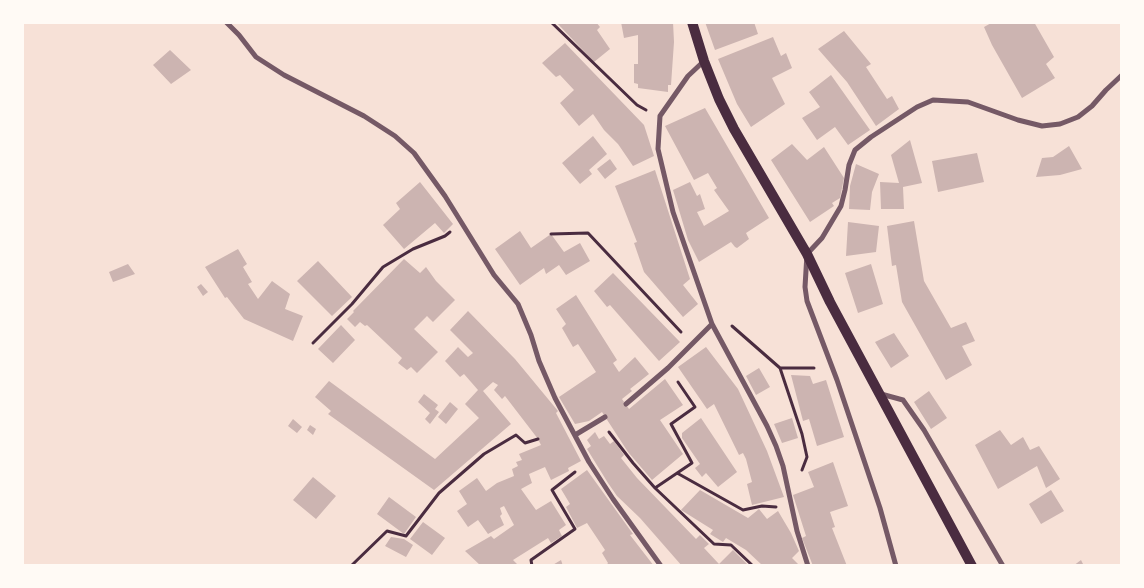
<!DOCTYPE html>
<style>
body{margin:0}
#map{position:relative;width:1144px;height:588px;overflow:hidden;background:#f7e1d7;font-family:"Noto Sans",sans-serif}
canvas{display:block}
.frame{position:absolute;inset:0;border:24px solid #fffaf5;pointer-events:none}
</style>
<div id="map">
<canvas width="1144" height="588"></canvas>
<div class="frame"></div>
</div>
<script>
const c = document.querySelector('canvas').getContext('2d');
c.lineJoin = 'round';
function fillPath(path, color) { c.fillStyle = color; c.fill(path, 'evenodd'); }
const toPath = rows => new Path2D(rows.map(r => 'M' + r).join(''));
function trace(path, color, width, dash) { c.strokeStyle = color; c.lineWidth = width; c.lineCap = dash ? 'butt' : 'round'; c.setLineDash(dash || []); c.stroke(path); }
const building = toPath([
 [556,22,596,22,600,27,597,30,610,49,594,62],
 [621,22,673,22,674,42,671,85,668,85,668,92,638,88,638,84,634,83,634,64,638,64,638,35,624,38],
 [705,22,754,22,758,34,715,50],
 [993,22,1034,22,1054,57,1046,64,1055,78,1022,98,992,45,984,27],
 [844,31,871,64,866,67,887,99,892,96,899,109,876,126,847,82,818,49],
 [773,37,781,56,786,53,792,68,772,78,785,104,751,127,737,104,718,59],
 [565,43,644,125,654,156,633,166,618,144,604,130,593,114,579,126,560,103,574,90,560,75,556,77,542,63],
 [170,50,191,70,171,84,153,65],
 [831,75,870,130,848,145,835,127,817,140,802,118,820,107,809,92],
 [705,108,769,218,746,233,749,239,737,248,735,247,731,242,699,262,688,240,673,190,690,182,697,196,700,194,705,209,697,212,704,226,729,211,714,190,717,188,708,173,694,180,665,126],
 [593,136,607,154,589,170,592,174,580,184,562,163],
 [910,140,922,183,903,187,904,209,881,209,880,182,899,183,891,155],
 [792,144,807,160,824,147,844,178,840,198,832,203,834,206,810,222,771,160],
 [1069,146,1082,169,1060,175,1036,177,1042,158,1053,157],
 [977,153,984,182,938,192,932,161],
 [610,159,617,169,605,179,597,169],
 [856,164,879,174,872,192,870,210,849,209,850,186],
 [655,170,690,279,683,285,698,304,683,317,644,272,634,243,637,242,615,186],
 [420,182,453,224,444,233,435,223,404,249,383,225,400,209,396,203],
 [914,221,924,281,951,328,966,322,975,341,962,346,972,365,946,380,902,302,896,265,892,266,887,226],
 [848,222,879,226,876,252,846,256],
 [520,231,531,248,551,234,564,252,580,243,590,261,566,275,559,265,546,274,544,268,520,285,495,249],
 [238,249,247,264,243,267,252,282,248,284,258,299,272,281,290,294,285,309,303,316,293,341,244,319,227,297,225,298,205,267],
 [404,259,420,273,426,267,436,281,455,300,433,322,427,316,414,329,438,352,417,373,411,367,407,370,398,363,402,358,367,325,365,326,360,322,355,327,347,319,354,312,353,311],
 [318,261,352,297,332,316,297,281],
 [128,264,135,274,113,282,109,272],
 [871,264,883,304,858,313,845,273],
 [613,273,680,342,659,361,610,305,607,307,594,291],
 [201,284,208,292,203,296,197,287],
 [576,295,617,360,613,363,619,372,635,357,649,374,630,389,632,391,622,399,629,409,665,379,683,405,660,420,683,454,652,480,628,452,602,412,589,421,575,424,559,397,596,372,578,344,573,347,562,328,566,324,556,309],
 [468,311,515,359,558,411,556,413,581,461,568,468,569,471,551,480,545,467,529,474,532,483,521,489,536,510,551,501,566,525,559,530,562,536,551,543,548,538,513,560,519,566,481,566,465,551,491,536,494,539,514,525,504,506,500,508,502,514,500,516,504,525,488,534,478,520,468,527,457,511,467,504,459,491,477,478,486,491,497,483,514,476,512,469,518,466,516,462,522,460,519,454,541,445,538,439,505,396,502,399,494,390,498,385,493,382,483,391,511,424,434,490,328,414,331,411,315,397,329,381,435,459,479,418,465,404,478,390,464,374,460,377,445,361,458,347,468,357,473,353,450,330],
 [341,325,355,340,333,363,318,349],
 [894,333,909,356,891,368,875,342],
 [706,347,738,389,767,451,784,497,752,505,747,484,752,482,746,459,743,453,739,455,714,404,707,409,678,367],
 [759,368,770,387,756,395,746,376],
 [791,375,810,376,813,384,826,380,844,437,817,446,809,419,803,421],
 [929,391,947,418,931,429,914,402],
 [424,394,438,405,435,409,439,412,430,424,425,419,430,413,418,402],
 [450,402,458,409,446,424,438,417],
 [701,418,737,472,718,487,706,473,702,477,695,468,700,464,682,438,682,433],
 [792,418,798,438,782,443,774,424],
 [293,419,302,427,297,433,288,426],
 [310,425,316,429,313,435,307,430],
 [1000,430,1011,445,1023,437,1030,450,1039,446,1060,479,1046,488,1037,466,998,489,975,445],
 [595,432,599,439,604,436,610,444,614,441,624,455,621,458,637,478,696,539,700,535,709,544,704,548,719,564,733,550,749,566,682,566,640,518,617,496,608,483,587,449,591,446,587,440],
 [833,462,848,506,830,512,835,527,832,528,847,566,813,566,802,538,806,536,793,495,814,487,808,472],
 [587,470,633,534,630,535,654,566,606,566,608,563,602,553,605,550,587,523,577,528,566,507,570,504,561,489],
 [313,477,336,496,316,519,293,500],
 [700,490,748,518,759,509,767,519,778,511,791,533,799,551,792,558,800,566,763,566,746,550,726,538,723,542,710,534,713,530,681,510],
 [1051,490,1064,511,1041,524,1029,504],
 [389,497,416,517,404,534,377,514],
 [423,522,445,538,432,555,410,539],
 [391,537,404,539,413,545,406,557,385,546],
 [561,560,563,566,551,566],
 [1081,560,1084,566,1073,566]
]);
const path = toPath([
 [551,22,637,105,646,110],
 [551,234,588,233,681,332],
 [732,326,780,368,814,368],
 [313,343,352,304,383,267,413,249,445,236,450,232],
 [780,368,802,434,807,457,802,470],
 [678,382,695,407,671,424,692,463,655,488,714,544,731,545,753,566],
 [609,432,633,463,655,488],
 [677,473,743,510,762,506,776,507],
 [351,566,387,531,406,536,439,493,484,454,516,435,525,443,538,439],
 [532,566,531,560,575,529,552,490,575,472]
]);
const minor = toPath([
 [226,22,239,35,256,57,284,75,364,116,395,136,414,153,445,196,494,275,518,304,531,335,539,361,555,398,589,462,613,499,661,566],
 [712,324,767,426,776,446,783,466,797,531,808,566],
 [881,394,903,400,924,430,1003,566],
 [626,404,668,368,712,324,673,212,658,149,660,116,688,76,704,61],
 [575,435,605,417],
 [896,566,880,508,837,380,807,301,805,287,807,254,822,238,841,206,845,190,849,165,855,150,871,137,917,107,933,100,968,102,1018,120,1042,126,1060,124,1078,117,1092,106,1106,90,1122,75]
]);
const secondary = toPath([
 [692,22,704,61,719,99,734,129,807,254,830,302,972,566]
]);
fillPath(building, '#ccb4b1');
trace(path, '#4a2c40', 3);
trace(minor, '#755966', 5);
trace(secondary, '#4a2c40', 10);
</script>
